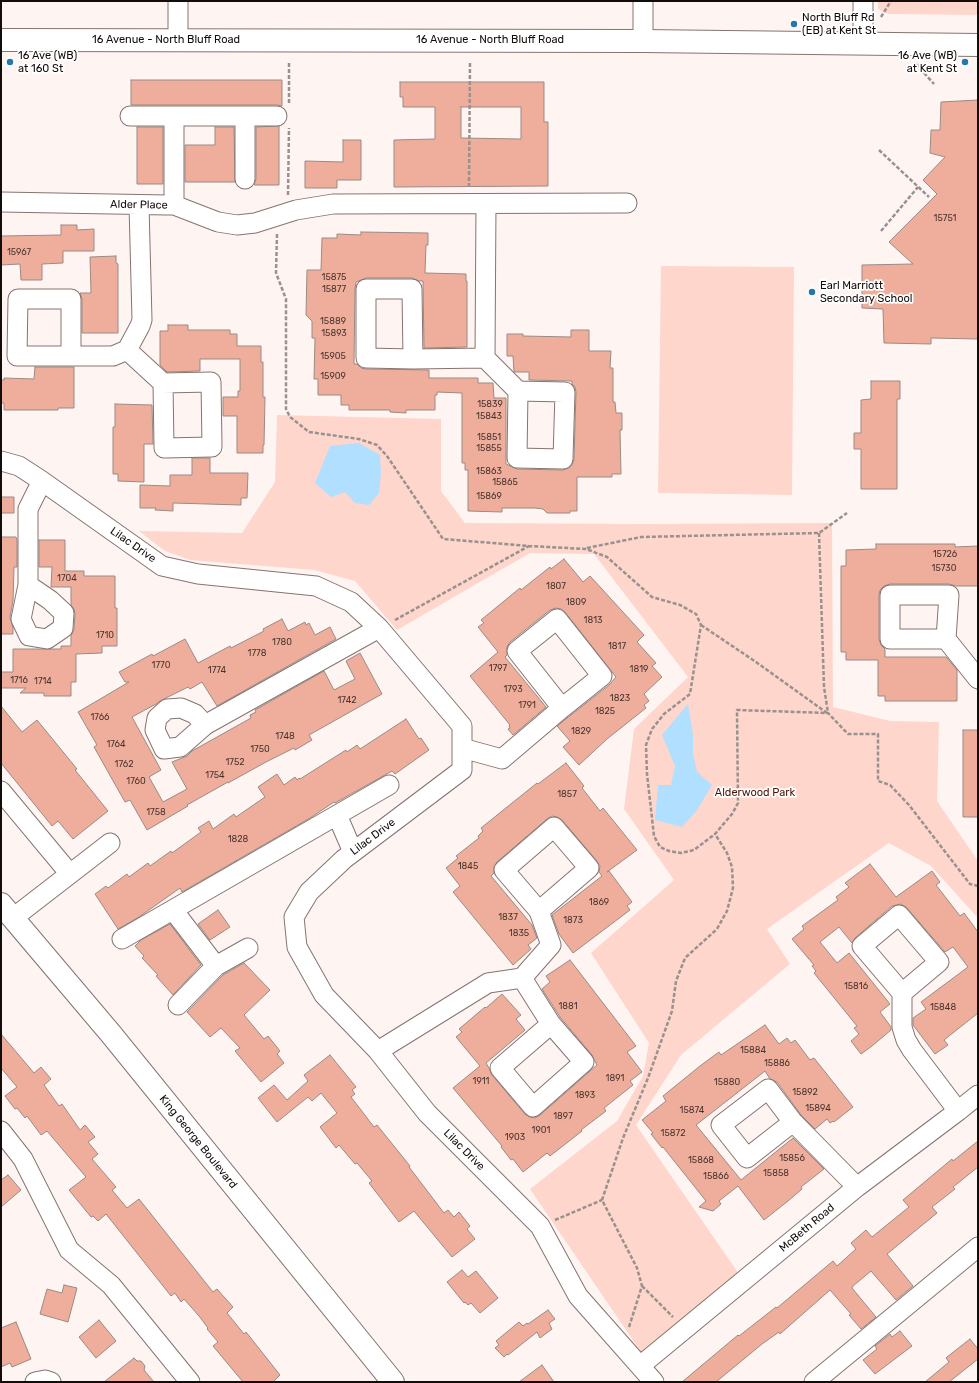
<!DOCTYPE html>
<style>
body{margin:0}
#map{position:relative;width:979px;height:1383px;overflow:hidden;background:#fef5f3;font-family:Rubik,sans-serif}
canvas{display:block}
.frame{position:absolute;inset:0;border:2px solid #120c0a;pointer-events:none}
</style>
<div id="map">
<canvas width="979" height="1383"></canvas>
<div class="frame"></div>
</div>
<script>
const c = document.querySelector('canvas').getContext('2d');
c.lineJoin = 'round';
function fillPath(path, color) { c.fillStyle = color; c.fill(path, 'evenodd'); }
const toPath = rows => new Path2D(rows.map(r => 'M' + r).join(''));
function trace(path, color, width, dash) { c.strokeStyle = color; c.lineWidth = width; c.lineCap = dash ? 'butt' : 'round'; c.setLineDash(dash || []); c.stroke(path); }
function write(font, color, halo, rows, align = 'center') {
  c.font = font + ' Rubik,sans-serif'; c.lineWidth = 3.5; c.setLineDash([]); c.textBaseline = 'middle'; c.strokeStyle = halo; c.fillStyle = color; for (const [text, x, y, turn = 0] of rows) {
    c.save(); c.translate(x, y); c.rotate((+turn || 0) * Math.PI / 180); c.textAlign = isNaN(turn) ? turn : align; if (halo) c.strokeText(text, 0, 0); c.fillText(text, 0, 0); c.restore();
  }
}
const green = toPath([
 [878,1,978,1,978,15,888,14,878,9],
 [661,266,794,267,792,495,658,493],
 [277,415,441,419,441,491,465,523,644,524,832,523,833,707,890,721,939,722,937,801,978,861,978,918,931,866,889,843,767,929,790,964,681,1055,636,1125,739,1274,641,1352,530,1189,617,1121,643,1076,649,1043,591,953,674,880,624,809,634,729,688,677,594,554,530,553,397,630,355,581,314,570,190,560,165,551,139,531,242,533,275,482]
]);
const water = toPath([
 [359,443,380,455,381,473,379,493,369,505,355,503,345,492,331,497,315,483,330,446],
 [688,704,693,735,693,754,697,772,712,785,697,810,682,827,655,820,658,785,671,785,675,766,662,735]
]);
const building = toPath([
 [131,80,282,80,282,106,277,105,131,105,131,80],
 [400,82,544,82,544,122,548,122,548,186,394,187,394,140,435,139,435,107,403,107,403,97,400,97,400,82],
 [461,107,521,107,521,139,461,138,461,107],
 [978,100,978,339,931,338,931,344,884,343,883,309,862,308,862,265,913,264,889,242,937,194,923,180,945,157,930,153,931,130,940,130,941,102,978,100],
 [279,126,279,185,254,185,256,179,256,127,279,126],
 [137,127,163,127,163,184,137,184,137,127],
 [215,127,234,127,235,182,185,182,185,145,215,145,215,127],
 [343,140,361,140,361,180,337,180,337,188,305,188,305,161,343,162,343,140],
 [61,225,77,225,77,230,94,229,94,251,63,251,63,263,42,264,42,280,21,280,20,264,1,265,1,236,61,235,61,225],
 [361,232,428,233,428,245,426,245,425,273,466,274,466,281,467,281,467,347,424,348,423,281,419,281,412,278,366,278,356,282,355,289,354,364,357,364,361,368,366,369,429,370,429,378,478,378,478,383,493,383,494,398,506,398,506,464,517,469,563,470,569,468,572,465,574,459,576,392,575,387,572,384,572,381,529,380,529,372,514,372,513,356,507,356,507,334,523,334,523,336,571,337,571,330,589,330,589,351,611,351,610,368,613,368,613,402,615,402,616,413,622,413,622,430,620,430,621,474,612,474,612,477,577,477,577,511,570,511,570,513,547,513,543,509,535,508,502,508,502,512,468,511,468,470,465,470,465,463,462,463,462,393,437,392,437,395,435,395,435,410,406,410,406,413,390,412,390,410,349,410,349,405,341,405,341,395,318,395,318,379,314,379,315,338,312,338,312,321,306,315,307,270,321,270,322,238,337,238,337,234,361,235,361,232],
 [116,256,116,263,118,264,118,333,82,333,82,299,80,293,91,293,90,257,116,256],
 [168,325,188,325,188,330,230,330,230,334,237,334,237,346,261,346,261,362,263,362,263,397,265,397,264,445,263,445,263,453,237,453,237,416,223,416,223,397,238,397,238,391,240,391,240,359,200,359,200,371,167,372,160,365,160,331,168,331,168,325],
 [35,367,74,367,74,408,58,408,58,410,4,410,4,403,1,403,1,380,4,380,4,378,34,379,35,367],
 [871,381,900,381,900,399,897,399,897,489,861,489,861,449,854,449,854,433,861,433,861,400,871,399,871,381],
 [115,404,152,405,153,444,144,444,144,482,118,481,118,474,113,474,113,427,115,427,115,404],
 [192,458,210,458,210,473,248,473,247,498,241,498,241,505,173,503,173,511,155,510,156,508,140,508,140,485,170,486,170,475,192,475,192,458],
 [1,497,14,497,14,513,1,513,1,497],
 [1,537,16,537,17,540,17,567,14,567,13,601,10,617,13,628,13,634,1,634,1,537],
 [39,540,65,540,65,571,84,571,84,576,115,576,115,608,117,608,117,646,102,646,102,653,76,654,76,682,71,682,71,696,44,696,44,693,20,693,26,688,1,688,1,672,13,672,13,649,61,649,61,646,71,646,71,636,74,629,75,614,74,609,71,605,71,587,51,587,52,567,39,567,39,540],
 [876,544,955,544,955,547,978,546,978,586,956,586,949,584,890,584,884,586,880,590,879,595,879,639,881,645,885,649,885,657,946,657,957,670,957,701,885,701,885,696,878,696,878,660,846,660,846,652,841,652,841,566,846,566,846,550,876,549,876,544],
 [564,559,583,582,590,576,644,635,637,642,656,663,652,666,662,677,644,694,649,701,644,705,646,708,607,739,579,765,563,747,570,741,557,726,609,685,616,677,565,612,561,609,556,608,550,610,510,642,507,647,507,655,505,657,546,707,513,735,508,729,510,728,509,726,510,725,470,676,498,652,478,627,484,623,481,620,520,588,521,590,550,567,551,569,564,559],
 [282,619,288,631,305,622,306,625,309,623,315,635,330,627,336,639,217,706,202,682,190,689,188,687,160,701,156,704,132,717,161,770,149,777,163,802,187,789,172,762,187,756,192,751,251,718,250,715,256,712,255,710,324,671,334,690,355,679,346,661,360,653,382,694,309,735,312,740,295,750,294,748,266,762,228,783,228,782,187,805,188,806,147,830,130,800,125,802,94,747,97,745,78,712,129,682,125,682,119,672,152,654,153,656,185,639,198,663,230,646,231,648,264,631,263,629,282,619],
 [1,706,22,732,37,720,77,769,75,770,108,811,73,839,58,821,52,826,1,763,1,706],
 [406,719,419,739,421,738,429,750,395,774,392,771,335,803,334,802,310,818,182,892,180,888,139,917,118,929,95,894,106,886,108,888,127,874,129,877,148,863,150,866,171,851,172,853,201,832,198,828,209,821,213,829,234,814,236,817,265,797,258,787,277,774,284,785,295,777,297,780,299,778,300,779,346,750,347,752,357,745,360,749,406,719],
 [963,730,978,730,978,817,963,817,963,730],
 [566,763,584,786,582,788,600,811,603,808,637,850,607,872,609,871,632,902,627,906,630,910,573,953,559,934,552,915,602,876,599,872,600,866,597,861,562,820,557,817,552,816,547,819,497,862,494,867,494,873,491,876,532,925,537,938,528,945,531,949,513,965,453,892,460,886,446,868,458,858,456,856,479,838,478,836,483,831,481,828,537,783,538,784,566,763],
 [870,864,896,897,932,871,940,882,936,885,960,916,964,913,978,932,978,1013,944,1040,948,1045,935,1054,913,1025,913,1018,926,1009,921,1002,968,967,953,947,945,952,907,908,901,904,892,906,855,938,852,943,839,927,820,942,837,963,849,953,890,1004,880,1012,891,1027,891,1030,872,1046,861,1054,851,1041,859,1034,854,1028,857,1026,814,973,816,971,812,966,814,965,792,939,804,929,802,926,838,900,836,897,849,887,845,883,870,864],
 [218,910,230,927,210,940,198,924,218,910],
 [170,924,201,965,173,995,156,976,158,975,142,958,144,956,135,946,141,940,170,924],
 [570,960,636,1046,627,1052,642,1072,630,1081,633,1085,604,1108,606,1111,581,1130,582,1131,550,1156,547,1153,523,1172,513,1159,511,1160,501,1147,502,1146,453,1088,480,1066,456,1037,462,1032,459,1029,485,1007,486,1008,502,994,521,1015,516,1019,525,1030,486,1063,489,1068,492,1075,525,1114,530,1117,535,1118,540,1115,597,1065,592,1055,560,1017,542,989,550,982,546,976,570,960],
 [244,963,270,990,244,1015,264,1039,268,1036,280,1051,277,1054,284,1063,261,1082,235,1051,240,1048,221,1028,210,1037,187,1012,223,975,244,963],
 [765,1025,779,1044,787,1038,791,1043,795,1040,810,1060,814,1058,853,1107,834,1122,833,1121,830,1123,827,1119,815,1129,801,1115,777,1082,770,1079,765,1071,696,1125,741,1180,793,1138,824,1169,801,1187,802,1189,788,1201,764,1220,738,1186,719,1201,721,1204,713,1211,699,1207,706,1201,663,1147,662,1148,651,1134,653,1133,642,1120,666,1101,663,1096,700,1066,719,1052,721,1055,765,1025],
 [1,1034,34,1073,41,1067,51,1079,44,1085,59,1106,62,1104,80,1130,85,1125,95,1137,88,1142,98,1154,92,1159,116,1187,112,1190,127,1208,139,1199,213,1292,217,1289,233,1307,227,1313,244,1334,246,1332,280,1375,273,1382,243,1382,213,1346,218,1342,207,1329,208,1328,199,1316,184,1299,181,1302,175,1293,171,1296,106,1214,98,1221,93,1216,91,1217,69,1190,86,1177,47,1131,41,1135,27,1116,25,1118,17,1108,15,1109,5,1096,17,1087,1,1068,1,1034],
 [330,1055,356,1087,352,1090,355,1094,351,1097,374,1127,377,1125,410,1166,409,1167,444,1213,448,1210,454,1217,459,1212,470,1226,467,1229,475,1239,452,1257,414,1211,399,1222,369,1183,372,1181,357,1163,355,1164,339,1145,336,1148,320,1127,337,1113,321,1093,312,1101,308,1097,277,1122,258,1098,274,1085,287,1100,308,1081,304,1075,330,1055],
 [978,1141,978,1167,953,1187,955,1189,932,1207,937,1213,887,1254,913,1286,896,1300,871,1271,853,1286,852,1288,876,1317,861,1329,849,1315,851,1314,830,1290,780,1334,779,1332,762,1344,716,1382,682,1382,738,1335,739,1336,776,1307,777,1308,833,1261,837,1266,856,1249,851,1243,866,1230,872,1237,883,1228,909,1207,903,1200,952,1159,953,1161,978,1141],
 [8,1175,21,1190,1,1207,1,1180,8,1175],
 [462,1270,468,1277,476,1271,498,1298,480,1313,471,1303,468,1305,465,1302,464,1303,447,1282,462,1270],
 [64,1285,77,1288,68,1322,40,1314,47,1289,62,1293,64,1285],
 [548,1310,555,1319,549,1323,552,1329,540,1338,537,1332,508,1355,507,1354,504,1357,495,1348,499,1345,496,1341,519,1322,523,1326,527,1323,528,1324,548,1310],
 [99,1320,116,1341,96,1358,79,1337,99,1320],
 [16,1322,31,1359,12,1367,10,1363,1,1367,1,1328,16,1322],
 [900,1331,912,1346,875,1374,863,1360,877,1349,875,1346,890,1334,892,1337,900,1331],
 [970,1339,978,1349,978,1359,949,1382,925,1382,949,1362,946,1358,947,1357,970,1339],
 [134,1358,137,1361,141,1361,145,1366,144,1370,154,1382,104,1382,134,1358],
 [542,1365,554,1382,519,1382,542,1365]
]);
const path = toPath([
 [881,17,891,1],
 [916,64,934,84],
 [289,103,289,62],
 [879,150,929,197],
 [469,187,470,62],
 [288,195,289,128],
 [881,231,918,187],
 [277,234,276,273,286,299,286,409,290,417,309,432,359,439,377,445,387,456,443,539,529,546,586,549,607,557,652,597,680,605,696,614,701,625,690,694,664,714,652,729,646,745,647,774,654,836,660,847,669,851,681,853,694,850,715,834],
 [819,533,824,687,828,713],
 [587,548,641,537,819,533,847,513],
 [395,620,529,546],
 [701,625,756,662,827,713],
 [555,1220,602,1200],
 [642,1286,673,1317],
 [629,1327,642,1286,637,1268,602,1200,623,1138,648,1078,672,1011,676,981,685,958,717,929,727,911,733,888,732,867,727,853,715,834,732,814,738,803,737,710,828,713,848,734,878,734,878,781,890,785,909,805,970,884,978,886]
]);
const minor = toPath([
 [178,1,178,41],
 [643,41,643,1],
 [863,44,863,1],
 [130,116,277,116],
 [174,116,174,205],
 [245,179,245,116],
 [1,202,167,205,174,205,218,222,237,225,255,223,296,210,333,204,627,203],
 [18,299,71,299,71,356,17,356,18,299],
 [127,350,140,326,142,320,139,205],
 [71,356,113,356,127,350,163,383,211,382,212,447,164,448,163,383],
 [485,358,486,204],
 [413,359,412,289,366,289,366,358,413,359,485,358,518,391,517,458,563,459,565,392,518,391],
 [1,461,19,466,42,481,162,566,198,574,316,586,351,602,379,628,462,726,462,770,344,859,309,892,294,917,297,947,324,995,378,1051,427,1113,540,1226,578,1296,654,1382],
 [28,585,50,600,64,613,63,628,47,639,29,636,21,619,28,585,28,509,42,481],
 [946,639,890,639,890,595,949,595,946,639,978,679],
 [205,725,195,714,181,708,167,709,157,718,155,730,164,749,180,747,205,725,379,628],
 [462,748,502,759,562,708,602,676,557,619,517,651,562,708],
 [1,791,70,874],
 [337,815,353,852],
 [554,827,589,868,539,911,504,870,554,827],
 [173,910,216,966,178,1005],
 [539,911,551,945,522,978,551,1024],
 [13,918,110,843],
 [122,939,389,785],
 [216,966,248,948],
 [902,993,939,962,899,915,862,946,902,993,902,1027,906,1040,912,1050,958,1111],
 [551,1024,584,1062,533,1107,500,1068,551,1024],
 [378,1051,488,983,522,978],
 [768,1089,793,1122,747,1158,721,1125,768,1089],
 [793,1122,857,1187],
 [1,1131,23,1159,69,1250,111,1285,190,1382],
 [640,1366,857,1187,958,1111,978,1095],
 [35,1382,45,1380,51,1382],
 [814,1382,978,1247]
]);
const major = toPath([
 [1,40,643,41,978,45],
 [1,904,111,1034,393,1382]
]);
const markers = [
 [794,24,4,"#2478a8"],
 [10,62,4,"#2478a8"],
 [965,62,4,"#2478a8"],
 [812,292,4,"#2478a8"]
];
const numberNames = [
 ["15751",945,218],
 ["15967",19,252],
 ["15875",334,277],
 ["15877",334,289],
 ["15889",333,321],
 ["15893",334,333],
 ["15905",333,356],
 ["15909",333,376],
 ["15839",490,404],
 ["15843",489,416],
 ["15851",489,437],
 ["15855",489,448],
 ["15863",489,471],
 ["15865",505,482],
 ["15869",489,496],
 ["15726",945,554],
 ["15730",944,568],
 ["1704",67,578],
 ["1807",556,586],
 ["1809",576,602],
 ["1813",593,620],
 ["1710",105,635],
 ["1780",282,642],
 ["1817",617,646],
 ["1778",257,653],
 ["1770",161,665],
 ["1797",498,668],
 ["1819",639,669],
 ["1774",217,670],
 ["1716",19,680],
 ["1714",43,681],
 ["1793",513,689],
 ["1823",620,698],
 ["1742",347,700],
 ["1791",527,705],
 ["1825",605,711],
 ["1766",100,717],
 ["1829",581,731],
 ["1748",285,736],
 ["1764",116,744],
 ["1750",260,749],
 ["1752",235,762],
 ["1762",124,764],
 ["1754",215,775],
 ["1760",136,781],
 ["1857",567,794],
 ["1758",156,812],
 ["1828",238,839],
 ["1845",468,866],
 ["1869",599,902],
 ["1837",508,917],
 ["1873",573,920],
 ["1835",519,933],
 ["15816",856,986],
 ["1881",568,1006],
 ["15848",943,1007],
 ["15884",753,1050],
 ["15886",777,1063],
 ["1891",615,1078],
 ["1911",481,1081],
 ["15880",727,1082],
 ["15892",805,1092],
 ["1893",585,1095],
 ["15894",818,1108],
 ["15874",692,1110],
 ["1897",563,1116],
 ["1901",541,1130],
 ["15872",673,1133],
 ["1903",515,1137],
 ["15856",792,1158],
 ["15868",701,1160],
 ["15858",776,1173],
 ["15866",716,1176]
];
const poiNames = [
 ["North Bluff Rd",802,18],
 ["(EB) at Kent St",802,31],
 ["16 Ave (WB)",18,56],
 ["at 160 St",18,69],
 ["16 Ave (WB)",957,56,"right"],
 ["at Kent St",957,69,"right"],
 ["Earl Marriott",820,286],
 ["Secondary School",820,299]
];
const streetNames = [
 ["16 Avenue - North Bluff Road",166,40],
 ["16 Avenue - North Bluff Road",490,40],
 ["Alder Place",139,205,1],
 ["Lilac Drive",133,545,35],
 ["Lilac Drive",373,837,-37],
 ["King George Boulevard",198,1142,51],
 ["Lilac Drive",464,1150,45],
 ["McBeth Road",807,1228,-40]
];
const parkNames = [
 ["Alderwood Park",755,793]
];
fillPath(green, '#fed6cb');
fillPath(water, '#b1dfff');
fillPath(building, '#efae9c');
trace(building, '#9b8984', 1);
trace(minor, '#85746f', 21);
trace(major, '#85746f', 24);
trace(path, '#98918f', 2.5, [4, 2]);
trace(minor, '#fff', 19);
trace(major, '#fff', 22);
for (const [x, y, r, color] of markers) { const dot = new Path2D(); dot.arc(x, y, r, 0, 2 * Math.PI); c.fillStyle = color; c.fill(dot); trace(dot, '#fff', 1.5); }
write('9px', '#49342e', null, numberNames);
write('11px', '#120c0a', '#fff', poiNames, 'left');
write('11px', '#120c0a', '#fff', streetNames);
write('11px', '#4c1305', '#fff', parkNames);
</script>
